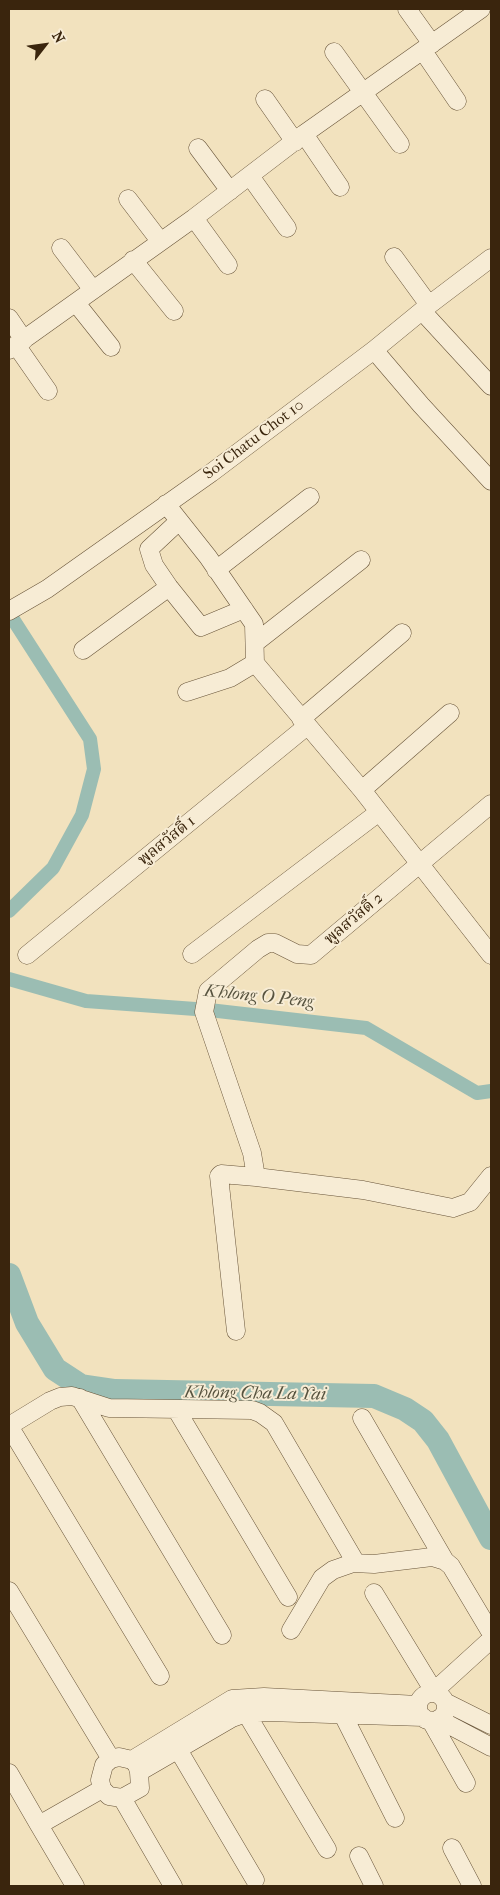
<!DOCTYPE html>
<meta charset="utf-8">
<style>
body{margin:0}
#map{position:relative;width:500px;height:1895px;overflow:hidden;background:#f2e2be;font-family:"IM FELL French Canon",serif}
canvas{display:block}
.frame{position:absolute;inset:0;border:10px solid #3a250d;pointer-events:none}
.north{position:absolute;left:20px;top:20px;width:50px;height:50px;-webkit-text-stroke:4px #f7ecd5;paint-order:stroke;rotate:60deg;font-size:14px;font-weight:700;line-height:20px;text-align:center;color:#3a250d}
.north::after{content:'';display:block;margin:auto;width:18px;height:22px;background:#3a250d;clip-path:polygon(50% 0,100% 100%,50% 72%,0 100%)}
</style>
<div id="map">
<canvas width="500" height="1895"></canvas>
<div class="frame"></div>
<div class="north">N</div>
</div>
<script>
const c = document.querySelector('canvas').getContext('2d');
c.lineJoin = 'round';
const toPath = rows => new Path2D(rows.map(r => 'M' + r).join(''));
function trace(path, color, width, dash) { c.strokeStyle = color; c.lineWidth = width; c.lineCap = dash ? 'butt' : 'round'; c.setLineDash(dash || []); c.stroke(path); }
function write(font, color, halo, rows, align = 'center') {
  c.font = font + ' "IM FELL French Canon","Noto Serif Thai",serif'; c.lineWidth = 4; c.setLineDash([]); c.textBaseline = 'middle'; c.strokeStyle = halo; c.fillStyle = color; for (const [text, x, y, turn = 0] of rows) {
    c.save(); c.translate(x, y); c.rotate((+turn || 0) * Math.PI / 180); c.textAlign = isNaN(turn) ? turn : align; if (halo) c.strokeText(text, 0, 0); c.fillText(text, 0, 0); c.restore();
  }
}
const canal = toPath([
 [9,613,90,739,94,769,82,815,53,868,9,911],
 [9,979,86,1001,209,1010,366,1028,477,1093,491,1091]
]);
const river = toPath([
 [9,1275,27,1323,55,1369,81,1386,115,1391,374,1396,405,1409,423,1421,438,1440,491,1538]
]);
const minor = toPath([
 [407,9,432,44],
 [423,51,457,101],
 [334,52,400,144],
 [265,99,295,142],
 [304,134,340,187],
 [198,148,230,191],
 [250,176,287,228],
 [128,199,160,241],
 [194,218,228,265],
 [61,248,93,290],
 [394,257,429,305],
 [133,260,174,311],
 [76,303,111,347],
 [422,311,491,386],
 [9,318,24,340],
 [16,345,48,391],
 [9,350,194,218,304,134,481,9],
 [374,350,421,405,491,481],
 [166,504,208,557,254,624,255,663,362,790,491,955],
 [179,521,149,549,154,565,169,587,201,627,244,609],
 [216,570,310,497],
 [9,611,47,589,211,473,374,350,429,305,491,258],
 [255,643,361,560],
 [83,650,169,587],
 [187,692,230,678,255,663],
 [301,719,402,633],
 [362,790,450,713],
 [491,804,311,955,297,954,275,943,268,943,258,949,208,991,204,1012,252,1153,256,1177,363,1190,453,1208,470,1202,491,1176],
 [192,954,379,812],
 [27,955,307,726],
 [236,1331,219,1176,221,1174,256,1177],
 [80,1398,222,1635],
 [176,1409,288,1597],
 [362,1418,445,1561],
 [9,1426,50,1401,60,1397,72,1396,109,1408,252,1410,260,1413,274,1423,356,1563],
 [9,1426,160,1676],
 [9,1591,111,1759],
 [374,1593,435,1693,442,1684,487,1643],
 [291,1630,322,1578,333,1570,353,1563,374,1564,432,1557,445,1561,451,1566,491,1633],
 '418 1707a14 14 0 1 1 28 0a14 14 0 1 1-28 0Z',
 [445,1702,491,1725],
 [245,1703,246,1713,327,1849],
 [344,1707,343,1715,395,1818],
 [438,1719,491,1747],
 [431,1721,466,1783],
 [173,1741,255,1880],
 [132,1760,137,1765,139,1772,140,1788,122,1798,109,1796,102,1789,100,1780,104,1765,111,1759,119,1757,132,1760,232,1699,264,1697,418,1705],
 [139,1772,232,1718,246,1713,268,1712,423,1717],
 [9,1773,39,1825],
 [122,1798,173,1886],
 [452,1848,472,1886],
 [359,1856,374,1886],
 [75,1886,39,1825,102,1789]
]);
const streetNames = [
 ["Soi Chatu Chot 10",254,440,-37],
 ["พูลสวัสดิ์ 1",167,841,-39],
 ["พูลสวัสดิ์ 2",354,919,-40]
];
const waterNames = [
 ["Khlong O Peng",259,997,6],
 ["Khlong Cha La Yai",255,1394,1]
];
trace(canal, '#9bbdb3', 14);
trace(river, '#9bbdb3', 24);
trace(minor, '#685439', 19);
trace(minor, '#f7ecd5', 18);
write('16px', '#3a250d', '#f7ecd5', streetNames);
write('italic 18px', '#57533f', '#f7ecd5', waterNames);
</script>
